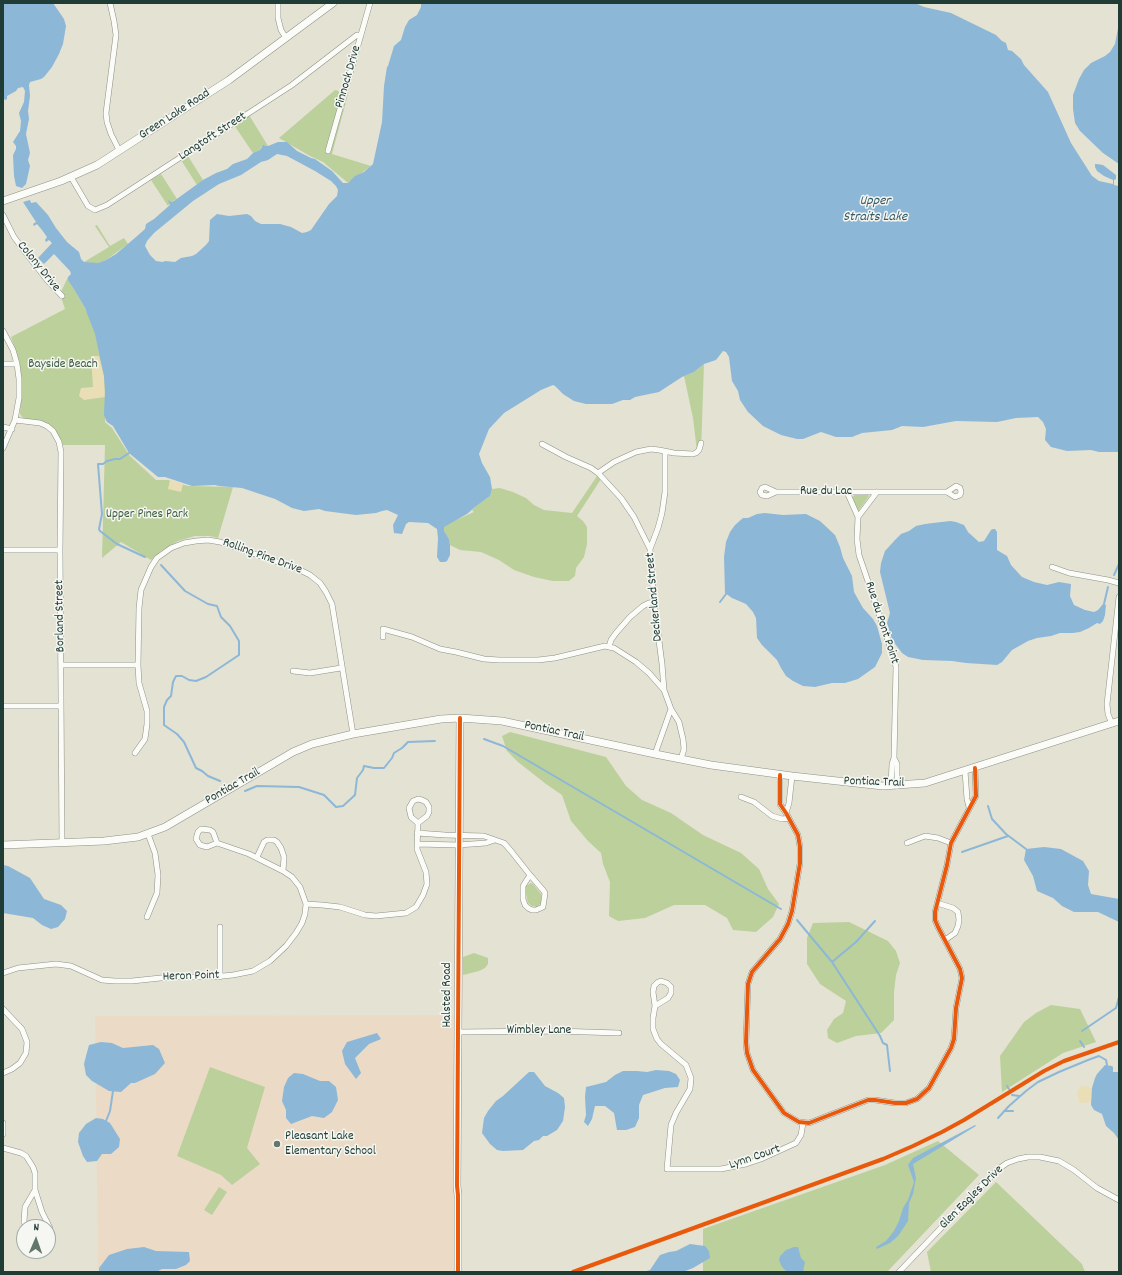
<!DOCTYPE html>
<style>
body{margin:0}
#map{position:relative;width:1122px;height:1275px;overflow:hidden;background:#e4e2d3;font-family:Dekko,sans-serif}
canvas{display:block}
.frame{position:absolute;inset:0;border:4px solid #1f3d34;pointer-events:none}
.north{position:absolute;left:16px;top:1219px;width:40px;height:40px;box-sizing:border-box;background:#f6f6f2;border:1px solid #a0aca6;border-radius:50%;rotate:2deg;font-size:11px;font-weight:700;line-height:16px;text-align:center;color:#1f3d34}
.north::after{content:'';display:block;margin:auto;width:14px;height:18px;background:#64776c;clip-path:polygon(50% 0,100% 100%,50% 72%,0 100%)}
</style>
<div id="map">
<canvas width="1122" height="1275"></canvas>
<div class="frame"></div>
<div class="north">N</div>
</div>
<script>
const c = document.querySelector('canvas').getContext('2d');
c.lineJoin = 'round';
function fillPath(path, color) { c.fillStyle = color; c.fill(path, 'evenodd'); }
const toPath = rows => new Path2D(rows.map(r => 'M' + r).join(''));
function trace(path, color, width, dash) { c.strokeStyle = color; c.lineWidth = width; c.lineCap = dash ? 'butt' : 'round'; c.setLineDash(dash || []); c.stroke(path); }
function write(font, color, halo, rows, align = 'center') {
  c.font = font + ' Dekko,sans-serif'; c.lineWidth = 3; c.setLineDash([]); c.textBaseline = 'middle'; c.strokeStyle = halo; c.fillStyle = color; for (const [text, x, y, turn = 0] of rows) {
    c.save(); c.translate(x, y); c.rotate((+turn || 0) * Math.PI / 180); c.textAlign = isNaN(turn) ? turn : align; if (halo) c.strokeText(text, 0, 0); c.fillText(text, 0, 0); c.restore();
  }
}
const built = toPath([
 [457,1015,458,1272,98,1272,95,1016]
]);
const green = toPath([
 [335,90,348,94,332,154,371,166,348,183,323,162,310,156,279,138],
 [249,115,268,146,265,145,261,147,260,150,253,153,234,125],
 [188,156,203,180,197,185,181,160],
 [161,174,177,199,171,202,168,206,151,180],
 [97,225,110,246,124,238,128,244,106,260,98,263,85,263,84,262,109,247,95,226],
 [68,277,88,314,107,355,105,422,112,428,130,456,156,480,168,480,188,486,233,487,218,538,210,536,195,536,178,541,161,551,151,560,121,542,102,558,105,445,63,445,61,440,53,428,49,424,24,419,20,414,22,381,20,366,15,348,11,337,65,309,60,294],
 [704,364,701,451,697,451,693,418,684,376,694,372],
 [597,476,601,479,577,516,583,521,587,527,587,544,584,557,576,568,575,576,569,581,553,581,534,577,514,570,499,560,481,552,460,550,450,545,449,539,444,531,444,527,445,525,474,512,472,510,475,507,490,496,492,489,500,488,513,492,526,498,534,505,544,510,572,513],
 [855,494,867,494,869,496,859,510,858,510,853,501,853,497],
 [510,732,606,757,626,786,642,800,671,813,703,835,741,853,759,869,768,889,779,904,773,917,756,932,733,930,727,918,705,905,674,905,645,918,618,921,609,916,610,882,603,864,601,853,588,841,571,821,562,795,546,784,518,762,507,751,502,736],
 [531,883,533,884,541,894,541,903,537,907,532,906,528,903,525,889,526,886],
 [849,922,888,941,896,951,900,963,896,975,894,992,894,1020,881,1033,856,1036,837,1043,828,1038,827,1030,834,1019,843,1013,846,1001,820,984,807,964,807,938,813,923],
 [474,953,488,958,488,964,485,968,479,971,463,975,463,957],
 [1051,1005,1080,1009,1096,1042,1063,1053,1002,1092,1000,1056,1024,1022,1036,1013],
 [210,1067,265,1087,247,1148,260,1164,232,1185,221,1175,177,1156],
 [938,1141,979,1175,887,1272,703,1272,703,1229,885,1165],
 [996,1182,1082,1264,1085,1272,931,1272,927,1252],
 [219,1187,227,1192,212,1215,204,1210]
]);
const sand = toPath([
 [91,356,99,356,104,376,105,397,84,400,79,396,81,388,93,387],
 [170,480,183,484,181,492,168,489],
 [1085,1086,1092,1088,1091,1102,1081,1103,1079,1102,1077,1092,1080,1087]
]);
const water = toPath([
 [3,3,53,3,64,19,66,26,63,44,59,54,52,67,44,77,41,79,30,82,29,85,30,96,28,111,29,119,26,134,30,153,28,160,30,166,26,184,22,188,16,186,14,176,13,155,16,149,16,146,13,142,20,131,21,121,19,113,24,102,25,91,23,87,18,88,16,91,7,96,7,99,5,100,3,98],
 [421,3,915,3,924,7,951,13,996,35,1002,41,1006,43,1008,50,1012,51,1021,59,1024,65,1048,92,1071,143,1092,176,1099,181,1113,184,1113,180,1104,176,1097,171,1095,167,1095,164,1097,164,1103,165,1116,175,1116,179,1114,180,1114,185,1119,186,1119,452,1099,452,1091,450,1067,451,1051,447,1045,440,1046,429,1043,422,1038,417,1016,418,997,422,956,421,923,427,902,426,892,430,862,433,852,437,836,437,821,432,803,439,797,439,781,435,763,426,748,412,740,400,738,391,732,381,729,357,726,352,723,351,716,360,704,364,694,372,682,377,659,392,635,397,630,400,623,400,612,404,586,404,574,401,563,394,555,386,553,385,541,390,504,413,489,429,479,454,482,463,490,477,492,489,490,496,475,507,467,514,444,527,444,531,449,539,450,545,450,555,447,561,445,562,440,562,437,557,438,538,437,529,428,523,409,522,406,524,402,534,394,533,393,525,398,515,387,510,382,511,376,513,356,515,325,511,319,509,304,511,292,508,275,499,242,488,219,486,215,485,192,486,165,477,158,477,129,453,113,426,107,422,106,420,104,415,105,391,104,376,95,334,85,308,74,289,68,280,68,277,71,274,70,271,54,254,44,264,38,258,52,243,49,240,46,242,45,240,47,237,42,230,37,224,34,226,33,224,36,222,23,202,30,200,31,203,36,202,37,203,48,215,56,228,67,242,79,252,81,259,84,262,98,263,106,260,116,254,136,237,145,229,146,224,154,219,170,205,168,200,171,202,174,201,203,180,216,173,227,169,233,164,247,159,253,153,260,150,263,145,268,146,278,142,287,142,297,151,311,158,315,159,332,171,343,183,348,183,355,176,364,172,373,164,382,122,384,86,387,67,388,66,394,46,401,40,405,27,409,20,417,15,421,7],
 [277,154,287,156,315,171,331,181,336,186,338,190,337,196,329,204,311,230,307,232,302,233,291,227,280,224,261,224,255,221,251,216,247,214,229,216,217,214,210,220,209,241,206,245,196,254,192,256,181,258,175,262,165,261,163,262,156,261,150,255,145,246,147,241,154,233,193,201,219,184,241,175,261,162,268,160],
 [1119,23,1119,164,1103,153,1080,131,1075,123,1073,109,1073,95,1079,79,1084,70,1091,63,1105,56,1110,52,1115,44],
 [765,513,783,515,806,514,820,521,835,535,840,547,843,558,852,576,854,592,863,608,873,619,877,626,882,644,882,653,875,667,858,679,845,683,832,683,815,687,803,686,793,681,786,676,781,668,777,660,762,645,757,638,756,618,753,612,746,604,732,598,725,593,724,557,726,542,730,532,735,525,743,518,748,518,757,514],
 [950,521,956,522,964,525,968,532,979,542,984,541,991,530,993,529,995,529,997,532,997,550,1007,556,1011,565,1022,577,1034,582,1047,585,1059,582,1071,584,1070,596,1074,605,1085,610,1094,612,1098,610,1103,604,1106,605,1105,615,1103,621,1100,624,1097,623,1089,628,1080,632,1073,633,1060,633,1051,636,1037,638,1028,641,1012,650,1002,662,997,665,966,663,952,661,923,660,908,657,902,653,896,645,892,639,887,623,890,613,880,572,881,563,885,551,895,540,901,534,909,531,916,526,925,524],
 [1044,847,1061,849,1083,861,1089,871,1088,885,1091,894,1119,899,1119,922,1098,912,1074,912,1062,906,1053,898,1037,891,1033,876,1024,860,1026,849],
 [3,865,8,866,30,878,44,899,61,905,67,911,65,919,58,927,51,929,42,925,33,918,3,913],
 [377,1033,381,1039,369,1044,355,1058,361,1073,356,1079,345,1064,342,1051,347,1042],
 [101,1042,112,1043,123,1048,153,1045,159,1049,165,1063,155,1074,135,1083,131,1083,121,1092,109,1091,92,1081,86,1075,84,1064,86,1056,89,1045],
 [1105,1065,1112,1066,1113,1067,1113,1072,1119,1072,1119,1140,1114,1133,1106,1126,1102,1114,1094,1110,1091,1105,1092,1088,1095,1078,1097,1074],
 [656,1070,669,1071,676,1074,680,1080,678,1087,665,1088,643,1095,639,1105,639,1118,635,1127,626,1130,617,1130,614,1113,605,1106,595,1106,592,1119,588,1126,584,1122,586,1115,585,1097,586,1087,606,1082,615,1075,623,1071,637,1071,647,1072],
 [529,1072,534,1072,545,1086,558,1093,564,1098,565,1107,563,1121,557,1130,547,1136,543,1136,539,1140,534,1141,523,1150,503,1151,497,1150,490,1144,482,1133,484,1118,488,1111,496,1101,503,1096],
 [294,1073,303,1074,320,1081,329,1081,336,1087,338,1100,332,1112,324,1118,312,1116,291,1124,286,1118,286,1110,282,1101,284,1087,288,1078],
 [96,1118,103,1119,110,1123,120,1139,119,1147,111,1154,102,1154,97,1161,87,1162,83,1156,78,1142,79,1133,86,1124],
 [975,1125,976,1126,913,1164,916,1178,913,1194,909,1203,908,1221,898,1236,890,1243,877,1249,876,1247,886,1241,894,1231,899,1221,903,1208,908,1200,914,1182,908,1165,913,1158],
 [690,1244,705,1246,709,1251,710,1258,693,1268,683,1272,643,1272,650,1270,660,1255,669,1252,676,1251],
 [144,1247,156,1251,189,1252,190,1261,186,1265,176,1269,162,1269,156,1272,99,1272,99,1268,109,1255,127,1249],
 [794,1247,798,1247,801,1258,805,1262,803,1272,787,1272,782,1267,779,1260,780,1256,786,1250]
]);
const stream = toPath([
 [129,453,120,459,115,459,107,461,103,464,98,464,102,514,99,529,100,531,117,544,145,557],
 [161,565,185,591,208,604,217,606,221,617,230,626,239,641,239,655,206,677,196,681,189,680,182,676,176,676,173,682,171,696,167,700,164,707,164,725,177,734,184,742,196,768,202,771,208,776,220,781],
 [1114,575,1119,564],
 [720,602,726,594],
 [1104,604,1108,587],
 [484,739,503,746,781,909],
 [245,791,257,786,299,787,324,795,336,807,343,806,355,795,357,778,363,770,364,766,374,768,384,768,392,758,394,753,402,748,408,742,435,741],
 [988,806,992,819,1006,834,1026,849],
 [962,852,1008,836],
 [797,920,832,962,880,1036,883,1043,887,1045,890,1071],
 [832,962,856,942,875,921],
 [1082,1031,1116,1008,1119,997],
 [1080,1041,1084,1047],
 [1007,1086,1009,1089],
 [1012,1095,1019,1096],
 [1004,1111,1013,1111],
 [998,1118,1009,1106,1026,1091,1038,1082,1059,1072,1088,1060,1099,1056,1106,1060,1107,1065],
 [106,1121,110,1111,113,1091]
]);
const street = toPath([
 [110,3,114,21,116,35,106,113,107,122,111,134,119,150],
 [278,3,278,18,281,30,286,38],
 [328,151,370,3],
 [71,177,88,206,95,210,107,205,292,85,357,35,361,36],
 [3,215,14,237,26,253,47,280,62,296],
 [3,331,13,350,17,364,19,379,19,398,15,420,3,448],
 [3,364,17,364],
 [15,420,40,423,47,426,53,431,59,442,61,452,60,550,62,843],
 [3,427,12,429],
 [542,444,566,457,591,468,598,473,621,498,634,517,650,549],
 [665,452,665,492,662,513,658,528,650,549,654,602,662,664,664,690,671,709,679,722,683,739,684,749,681,759],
 [598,473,614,462,636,452,651,449,659,450,674,453,693,454,696,453,699,450,701,443],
 [776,492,765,487,762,488,760,492,762,495,767,496,776,492,947,492,955,497,960,495,961,492,960,488,956,486,947,492],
 [847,492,858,517,857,539,859,555,894,658,896,667,894,758],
 [858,517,877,492],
 [3,550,60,550],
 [1052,567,1069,573,1108,580,1119,583],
 [383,637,383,629,412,637,440,649,456,652,484,659,499,660,538,660,555,658,605,646,609,647,614,648,636,662,649,673,664,690],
 [609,647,611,640,616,633,630,617,643,606,649,603,654,602],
 [62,665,138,665],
 [293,671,310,673,341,668],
 [3,706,61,706],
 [1112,724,1108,714,1107,704,1119,597],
 [135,753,145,739,147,724,147,711,139,683,138,665,139,608,141,590,151,567,157,558,171,548,184,543,196,541,208,540,220,542,298,569,310,575,320,583,326,592,332,604,353,734],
 [655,754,671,709],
 [965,771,967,799,969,807],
 [780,775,780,804,786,813,798,835,800,847,800,863,792,911,788,924,780,939,752,972,748,984,746,1042,747,1053,753,1070,784,1113,799,1122,809,1123,868,1100,875,1100,895,1103,906,1103,917,1099,929,1088,951,1048,954,1039,956,1008,962,978,960,969,938,927,935,920,935,912,947,865,951,843,976,796,975,768],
 [891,786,892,764,894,758,897,764,897,786],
 [741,797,754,802,772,816,782,819,789,818],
 [786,813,789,803,792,776],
 [417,833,445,835,484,836,504,843,511,851,530,875,543,890,545,893,543,907,536,910,532,910,528,908,525,905,523,899,523,886,530,875],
 [907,843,925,836,938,838,951,843],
 [417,844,458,845,486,843,495,840],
 [257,857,264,842,267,840,274,840,277,842,281,848,284,857,283,871],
 [937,903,953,908,958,912,959,920,958,926,955,933,945,940],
 [306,904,322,905,340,907,365,915,376,916,406,913,416,907,423,895,427,884,426,872,417,849,418,823,427,816,429,812,429,807,426,802,422,800,418,799,413,801,409,808,411,817,418,823],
 [147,917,157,893,158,875,155,853,148,834],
 [220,927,220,977],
 [3,973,18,968,56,964,71,966,102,980,115,981,132,981,170,977,213,977,233,975,253,971,270,961,286,946,296,933,302,923,305,914,306,904,300,887,292,877,283,871,249,854,217,843,207,847,200,845,196,839,198,832,201,829,210,830,213,832,217,843],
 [655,1006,653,992,654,986,658,982,661,981,667,983,671,987,671,993,668,998,655,1006,653,1018,653,1029,657,1039,661,1044,686,1065,691,1078,690,1089,676,1113,671,1125,667,1169,721,1169,746,1164,761,1159,796,1143,801,1135,803,1123],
 [3,1009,22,1029,27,1042,26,1053,20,1063,12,1069,3,1073],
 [458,1032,556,1031,619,1033],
 [3,1123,3,1134],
 [3,1148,21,1153,26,1156,33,1167,35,1173,35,1190,42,1212,50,1228,51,1240,48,1244],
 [26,1227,24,1222,25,1207,35,1190],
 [899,1272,980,1187,1000,1168,1007,1163,1018,1159,1028,1157,1040,1157,1059,1161,1074,1170,1097,1188,1119,1200]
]);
const secondary = toPath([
 [3,201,61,181,97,165,229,80,333,3],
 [3,845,104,841,138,837,165,827,293,752,312,744,353,734,441,719,460,718,502,721,655,754,711,765,792,776,883,786,925,783,1119,721],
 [458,1272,458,1195,457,1186,460,718]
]);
const cycleway = toPath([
 [780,775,780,804,786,813,798,835,800,847,800,863,792,911,788,924,780,939,752,972,748,984,746,1042,747,1053,753,1070,784,1113,799,1122,809,1123,868,1100,875,1100,895,1103,906,1103,917,1099,929,1088,951,1048,954,1039,956,1008,962,978,960,969,938,927,935,920,935,912,947,865,951,843,976,796,975,768],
 [458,1272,458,1195,457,1186,460,718],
 [573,1272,883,1159,913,1146,942,1132,964,1120,1044,1071,1064,1061,1119,1042]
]);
const markers = [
 [277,1144,4,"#64776c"]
];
const streetNames = [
 ["Pinnock Drive",349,77,-74],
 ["Green Lake Road",175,115,-33],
 ["Langtoft Street",213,137,-33],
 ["Colony Drive",38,267,51],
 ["Rue du Lac",826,492],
 ["Rolling Pine Drive",262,557,20],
 ["Deckerland Street",655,597,-95],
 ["Borland Street",61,616,-91],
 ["Rue du Pont Point",881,623,72],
 ["Pontiac Trail",554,732,12],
 ["Pontiac Trail",874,783,2],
 ["Pontiac Trail",233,787,-30],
 ["Heron Point",191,977,-2],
 ["Halsted Road",448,995,-90],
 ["Wimbley Lane",539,1031],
 ["Lynn Court",755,1158,-19],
 ["Glen Eagles Drive",972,1198,-45]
];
const parkNames = [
 ["Bayside Beach",63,365],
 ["Upper Pines Park",147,515]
];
const poiNames = [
 ["Pleasant Lake",285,1137],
 ["Elementary School",285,1152]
];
const waterNames = [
 ["Upper",875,202],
 ["Straits Lake",875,218]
];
fillPath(built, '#ebdbc6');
fillPath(green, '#bcd09b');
fillPath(sand, '#eadeb6');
fillPath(water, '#8db7d7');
trace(stream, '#8db7d7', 2);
trace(street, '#8d9188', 6);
trace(secondary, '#8d9188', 8);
trace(street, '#fbfbf8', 5);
trace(secondary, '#fbfbf8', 7);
trace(cycleway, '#e8590c', 4);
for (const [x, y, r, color] of markers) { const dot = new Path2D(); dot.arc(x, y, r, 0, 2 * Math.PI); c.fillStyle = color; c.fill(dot); trace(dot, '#f6f6f2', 1.5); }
write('13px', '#1f3d34', '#f6f6f2', streetNames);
write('13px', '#3e5e42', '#f6f6f2', parkNames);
write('13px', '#1f3d34', '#f6f6f2', poiNames, 'left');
write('italic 14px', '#355c66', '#f6f6f2', waterNames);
</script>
